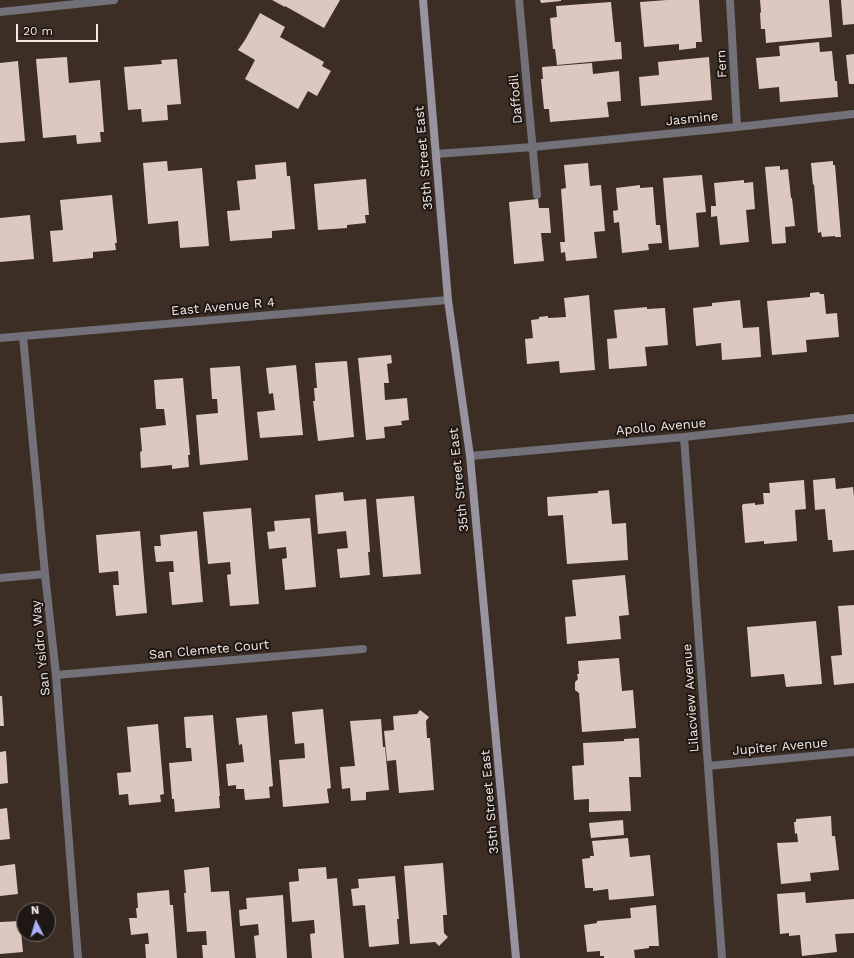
<!DOCTYPE html>
<style>
body{margin:0}
#map{position:relative;width:854px;height:958px;overflow:hidden;background:#3c2d25;font-family:"Work Sans",sans-serif}
canvas{display:block}
.north{position:absolute;left:16px;top:902px;width:40px;height:40px;box-sizing:border-box;background:#1e1713;border:1px solid #746b67;border-radius:50%;rotate:355deg;font-size:11px;font-weight:700;line-height:16px;text-align:center;color:#f4e9e4}
.north::after{content:'';display:block;margin:auto;width:14px;height:18px;background:#a7b1fc;clip-path:polygon(50% 0,100% 100%,50% 72%,0 100%)}
.scale{position:absolute;left:16px;top:24px;width:82px;height:18px;box-sizing:border-box;border:2px solid #f4e9e4;border-top:0;padding-left:5px;font-size:12px;line-height:14px;white-space:nowrap;color:#f4e9e4;-webkit-text-stroke:3px #1e1713;paint-order:stroke}
</style>
<div id="map">
<canvas width="854" height="958"></canvas>
<div class="north">N</div>
<div class="scale">20 m</div>
</div>
<script>
const c = document.querySelector('canvas').getContext('2d');
c.lineJoin = 'round';
function fillPath(path, color) { c.fillStyle = color; c.fill(path, 'evenodd'); }
const toPath = rows => new Path2D(rows.map(r => 'M' + r).join(''));
function trace(path, color, width, dash) { c.strokeStyle = color; c.lineWidth = width; c.lineCap = dash ? 'butt' : 'round'; c.setLineDash(dash || []); c.stroke(path); }
function write(font, color, halo, rows, align = 'center') {
  c.font = font + ' "Work Sans",sans-serif'; c.lineWidth = 4; c.setLineDash([]); c.textBaseline = 'middle'; c.strokeStyle = halo; c.fillStyle = color; for (const [text, x, y, turn = 0] of rows) {
    c.save(); c.translate(x, y); c.rotate((+turn || 0) * Math.PI / 180); c.textAlign = isNaN(turn) ? turn : align; if (halo) c.strokeText(text, 0, 0); c.fillText(text, 0, 0); c.restore();
  }
}
const building = toPath([
 [272,0,340,0,324,28,285,6,285,7],
 [540,0,561,0,561,1,541,3],
 [667,0,699,0,702,42,696,42,696,48,679,50,679,44,644,47,640,2],
 [760,0,829,0,832,37,766,43,765,29,761,29,760,13,761,12],
 [841,0,854,0,854,24,843,25],
 [611,2,615,42,621,42,622,59,557,65,555,49,553,49,550,18,557,17,556,6],
 [260,13,285,27,280,37,324,62,322,66,331,71,317,96,308,91,298,109,245,79,255,60,238,50,245,40],
 [819,42,820,52,832,51,835,81,837,81,838,97,780,102,779,87,759,89,756,58,780,56,779,46],
 [854,54,854,84,849,84,846,55],
 [67,57,69,83,100,80,104,132,100,132,101,142,77,144,76,135,43,138,36,59],
 [709,57,712,100,641,106,639,77,659,75,658,62],
 [177,59,181,104,167,105,168,120,142,122,141,109,128,110,124,67,162,64,161,60],
 [18,61,25,141,0,143,0,63],
 [592,63,593,74,619,71,621,101,607,102,609,117,550,122,549,109,544,109,541,79,543,79,542,67],
 [167,161,168,171,202,168,209,246,180,248,178,221,148,224,143,163],
 [833,161,833,165,835,165,841,237,835,237,835,236,822,237,821,232,818,233,814,184,813,185,811,163],
 [286,162,287,176,290,176,295,229,272,231,272,238,230,241,227,211,240,210,237,181,256,179,255,165],
 [588,163,590,186,601,185,605,231,594,232,597,258,566,261,565,252,561,253,560,242,565,242,561,189,566,188,564,165],
 [780,166,780,170,788,169,791,198,792,198,795,226,785,227,786,243,772,244,765,167],
 [702,175,706,212,696,213,699,247,669,250,663,178],
 [366,179,369,215,365,215,366,223,347,225,347,228,318,230,314,184],
 [744,180,744,183,753,182,755,209,746,210,749,242,720,245,717,216,711,217,711,206,716,206,714,183],
 [640,185,640,188,653,187,656,225,660,225,662,243,648,244,649,250,622,253,619,222,614,223,613,211,618,210,616,188],
 [112,195,117,243,115,243,116,250,93,252,93,258,53,262,50,231,63,230,60,200],
 [538,199,539,208,549,208,551,233,541,233,544,261,514,264,509,202],
 [30,215,34,259,0,262,0,218],
 [819,292,820,294,824,294,826,314,837,313,839,337,806,340,807,352,772,355,767,301,810,297,810,293],
 [589,295,595,370,560,373,559,361,527,364,525,339,533,338,531,320,539,319,539,317,548,316,548,318,566,317,564,298],
 [740,300,743,328,759,327,761,357,722,360,721,343,696,346,693,308,712,306,712,303],
 [647,307,647,309,665,308,668,345,645,347,647,366,609,369,607,339,617,338,614,310],
 [391,355,392,363,387,364,389,383,384,383,385,400,407,398,409,420,401,421,402,425,384,427,385,438,366,440,358,358],
 [347,361,354,437,318,441,313,401,315,401,314,388,317,388,315,363],
 [296,365,303,435,260,438,257,412,275,410,273,393,269,394,266,368],
 [240,366,248,460,200,465,196,415,218,413,217,399,212,399,210,368],
 [183,378,190,455,188,455,189,467,172,469,172,465,141,468,140,452,142,451,140,428,166,425,164,409,156,409,154,380],
 [835,478,836,489,853,487,854,497,854,550,833,552,832,540,828,540,825,509,815,510,813,480],
 [804,480,806,509,795,510,797,541,764,544,764,541,745,543,742,506,743,504,755,503,755,505,764,504,763,493,770,493,769,483],
 [609,490,612,524,626,523,628,560,567,564,563,515,548,516,547,497,598,493,598,491],
 [343,492,344,501,366,499,370,552,368,552,370,575,340,578,337,549,348,548,346,531,318,534,315,495],
 [414,496,421,574,383,577,376,499],
 [251,508,259,604,230,606,227,575,231,574,230,562,208,564,203,512],
 [310,518,316,587,285,590,282,559,287,558,286,547,269,549,267,532,275,531,274,521],
 [140,531,147,613,116,616,113,585,119,585,118,571,99,573,96,535],
 [197,531,203,602,172,605,169,572,174,572,173,561,156,562,154,546,161,546,160,535],
 [625,575,629,615,619,616,621,639,567,644,565,617,576,616,572,580],
 [854,605,854,683,834,685,831,656,842,655,838,606],
 [816,621,822,684,786,687,784,674,751,677,747,627],
 [619,658,622,691,633,690,636,728,582,732,579,693,575,690,575,682,578,679,577,674,579,674,578,661],
 [0,696,2,696,4,726,0,726],
 [323,709,331,788,327,789,329,803,283,807,279,760,305,758,304,743,295,744,292,712],
 [420,710,429,717,426,721,427,738,430,738,434,790,399,793,396,760,387,761,384,731,394,730,393,716,417,714],
 [213,715,220,796,219,796,220,808,175,812,174,799,172,799,169,763,192,761,191,748,186,748,184,717],
 [267,715,273,786,269,787,270,798,245,800,244,789,236,789,236,785,228,786,226,764,244,762,242,744,239,745,236,718],
 [381,719,383,747,385,747,389,790,366,792,366,800,351,801,350,788,342,789,340,767,355,766,350,721],
 [158,724,164,794,160,795,161,802,129,805,128,794,119,795,117,773,131,772,127,727],
 [639,738,641,777,629,777,631,811,589,812,589,799,574,800,572,766,584,765,583,743,624,741,624,739],
 [6,751,8,783,0,784,0,752],
 [7,808,10,839,0,840,0,809],
 [831,816,832,836,835,836,839,870,810,873,811,881,781,884,777,843,798,842,797,833,795,834,794,822,796,822,796,819],
 [623,820,624,835,591,838,589,823],
 [628,838,630,857,650,855,654,896,609,900,608,889,593,891,593,888,585,888,582,859,590,858,590,856,594,856,592,841],
 [443,863,447,915,443,915,444,933,448,937,439,946,435,942,410,944,404,866],
 [15,864,18,894,0,896,0,866],
 [209,867,211,892,229,891,235,958,203,958,202,945,207,945,206,931,187,932,184,893,186,893,184,870],
 [326,867,327,879,337,878,344,958,312,958,310,934,315,933,314,920,292,922,289,882,299,881,298,869],
 [395,876,399,919,397,919,399,944,369,947,365,905,353,906,351,889,359,888,358,879],
 [169,890,170,905,173,905,177,958,146,958,145,944,149,944,148,933,131,935,129,918,137,918,136,908,138,908,137,893],
 [805,892,806,903,854,899,854,933,835,934,837,952,802,956,800,935,789,936,789,933,780,934,777,894],
 [283,895,287,958,256,958,254,936,259,935,258,924,240,926,239,910,247,909,246,898],
 [656,905,659,946,649,946,649,948,634,950,635,958,604,958,604,956,600,956,600,951,587,952,584,925,597,923,597,921,631,918,630,908],
 [20,921,23,952,0,954,0,922]
]);
const lane = toPath([
 [519,0,537,195],
 [730,0,737,127],
 [436,154,533,147,737,127,854,114]
]);
const street = toPath([
 [0,12,114,0],
 [23,336,45,574,56,675,78,958],
 [0,338,448,300],
 [684,437,722,958],
 [470,456,684,437,854,418],
 [0,578,45,574],
 [56,675,363,649],
 [708,766,854,752]
]);
const secondary = toPath([
 [423,0,448,300,470,456,516,958]
]);
const streetNames = [
 ["Fern",722,64,-93],
 ["Daffodil",516,99,-95],
 ["Jasmine",692,119,-6],
 ["35th Street East",424,158,-95],
 ["East Avenue R 4",223,307,-5],
 ["Apollo Avenue",661,427,-5],
 ["35th Street East",459,480,-96],
 ["San Ysidro Way",41,648,-96],
 ["San Clemete Court",209,650,-5],
 ["Lilacview Avenue",691,698,-94],
 ["Jupiter Avenue",780,747,-5],
 ["35th Street East",490,802,-95]
];
fillPath(building, '#dcc8be');
trace(lane, '#727078', 8);
trace(street, '#727078', 8);
trace(secondary, '#9794a0', 8);
write('13px', '#f4e9e4', '#1e1713', streetNames);
</script>
